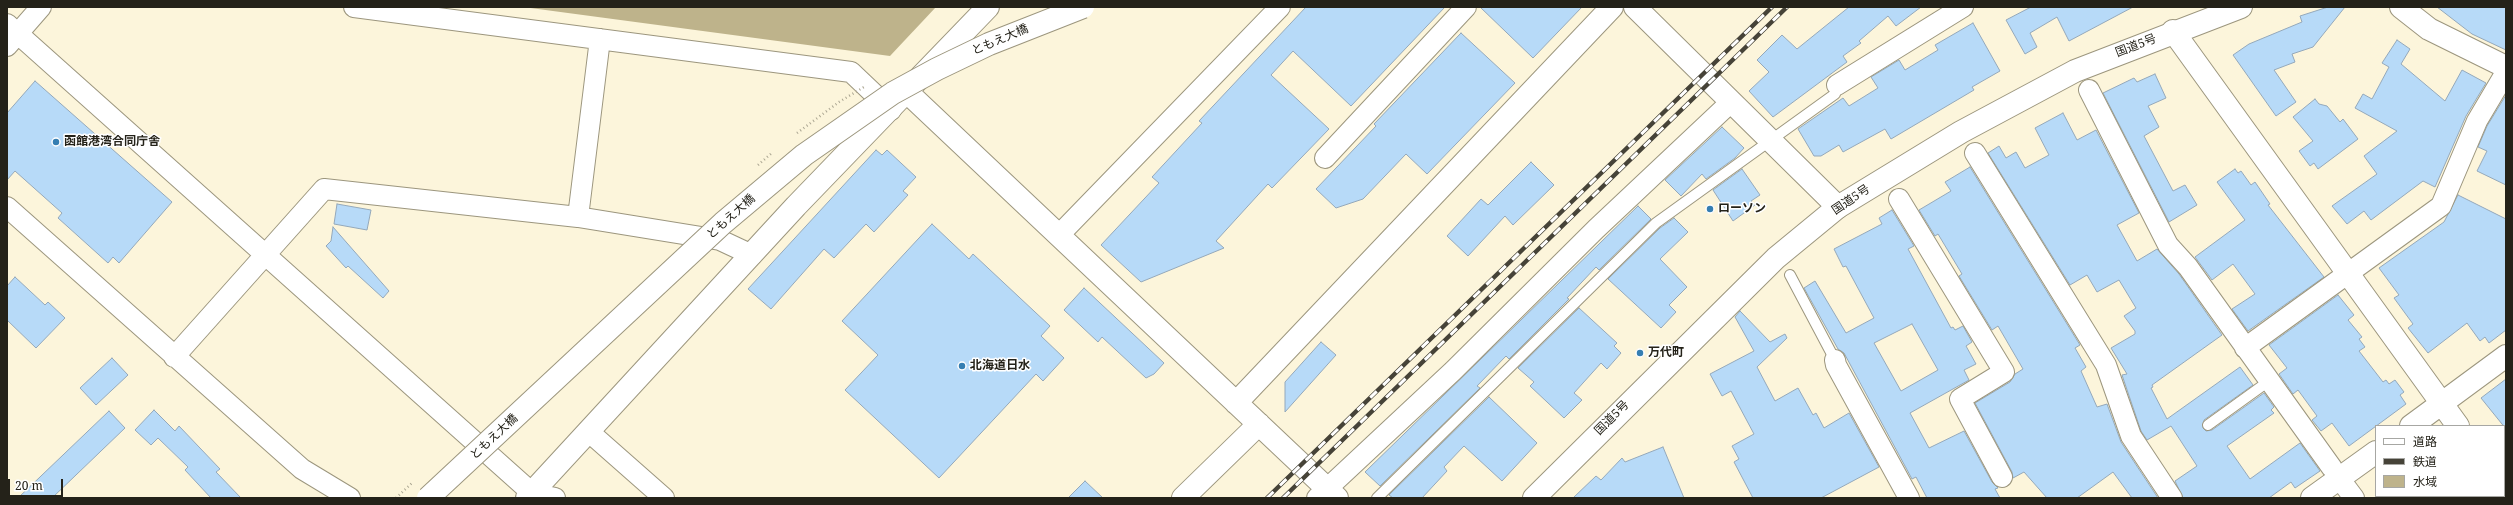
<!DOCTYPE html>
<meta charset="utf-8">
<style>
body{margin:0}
#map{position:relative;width:2513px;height:505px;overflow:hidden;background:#fcf5db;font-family:"Noto Serif","Noto Sans JP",serif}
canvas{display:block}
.frame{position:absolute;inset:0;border:8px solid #242219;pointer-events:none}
.legend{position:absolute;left:2375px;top:425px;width:130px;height:72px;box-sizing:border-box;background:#fff;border:1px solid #a7a7a3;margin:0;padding:5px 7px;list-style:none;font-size:12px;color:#242219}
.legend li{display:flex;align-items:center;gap:8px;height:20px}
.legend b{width:20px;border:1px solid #a7a7a3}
.scale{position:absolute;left:8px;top:479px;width:55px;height:18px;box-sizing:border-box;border:2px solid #242219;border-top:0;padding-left:5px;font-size:12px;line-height:14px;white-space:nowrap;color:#242219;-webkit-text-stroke:3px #fff;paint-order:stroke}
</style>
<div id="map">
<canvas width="2513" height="505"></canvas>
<div class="frame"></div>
<ul class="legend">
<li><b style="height:5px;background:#fff"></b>道路</li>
<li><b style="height:5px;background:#464338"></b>鉄道</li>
<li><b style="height:11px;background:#beb38b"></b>水域</li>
</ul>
<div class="scale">20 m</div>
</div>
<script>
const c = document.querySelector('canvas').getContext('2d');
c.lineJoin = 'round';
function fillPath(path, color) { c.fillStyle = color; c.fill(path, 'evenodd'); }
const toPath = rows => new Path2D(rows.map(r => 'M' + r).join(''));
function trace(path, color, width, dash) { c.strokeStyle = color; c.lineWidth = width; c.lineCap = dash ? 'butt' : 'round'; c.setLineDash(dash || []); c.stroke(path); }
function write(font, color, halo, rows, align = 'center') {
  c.font = font + ' "Noto Serif","Noto Sans JP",serif'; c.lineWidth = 3; c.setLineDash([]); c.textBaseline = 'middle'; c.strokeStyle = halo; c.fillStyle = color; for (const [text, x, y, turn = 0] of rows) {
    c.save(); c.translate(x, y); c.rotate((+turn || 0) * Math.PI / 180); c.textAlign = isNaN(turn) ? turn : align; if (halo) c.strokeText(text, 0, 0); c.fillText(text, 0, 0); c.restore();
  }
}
const water = toPath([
 [523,7,936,7,890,56]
]);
const building = toPath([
 [1306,7,1445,7,1351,106,1293,51,1271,75,1329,129,1272,188,1268,184,1216,241,1224,248,1141,282,1101,245,1159,183,1152,177,1202,123,1199,121,1306,7],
 [1480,7,1582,7,1533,58,1480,7],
 [1849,7,1921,7,1896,26,1888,16,1859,41,1861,43,1843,56,1847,62,1773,117,1749,91,1769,72,1757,60,1782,35,1797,49,1849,7],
 [2031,7,2133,7,2069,41,2057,17,2030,33,2037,47,2025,54,2006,20,2031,7],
 [2328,7,2345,7,2313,47,2292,54,2295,62,2274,70,2296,102,2276,116,2233,55,2249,44,2302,22,2300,16,2328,7],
 [2437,7,2506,7,2506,50,2472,34,2437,7],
 [1973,23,2000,71,1972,87,1974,90,1891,139,1885,129,1843,152,1839,145,1821,156,1814,156,1798,129,1843,98,1849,106,1878,88,1871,77,1899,60,1905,70,1938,50,1935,45,1973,23],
 [1461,33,1515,83,1427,174,1406,154,1363,199,1336,208,1316,189,1376,126,1374,124,1461,33],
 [2397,40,2410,49,2401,64,2445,101,2462,70,2486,83,2466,116,2435,187,2423,181,2371,220,2364,211,2347,224,2332,206,2377,174,2364,156,2397,131,2355,108,2363,94,2372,99,2389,67,2382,63,2397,40],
 [2155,74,2166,98,2148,106,2159,127,2144,136,2173,191,2185,185,2197,205,2169,222,2103,93,2134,78,2137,82,2155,74],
 [35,81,172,202,119,263,113,257,108,263,58,218,62,213,15,171,7,180,7,113,35,81],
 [2506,95,2506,185,2477,171,2487,151,2478,147,2487,126,2506,95],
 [2315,99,2319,104,2327,106,2340,122,2343,119,2358,139,2318,169,2314,163,2310,166,2299,151,2313,141,2293,117,2315,99],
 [2063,113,2077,140,2096,130,2139,213,2117,225,2137,261,2157,249,2179,274,2222,335,2152,385,2153,387,2151,388,2167,419,2240,367,2253,385,2204,420,2203,428,2206,431,2212,430,2264,393,2274,407,2271,410,2274,413,2227,446,2250,479,2300,443,2320,471,2295,488,2291,482,2269,498,2183,498,2175,481,2197,466,2171,426,2147,440,2141,431,2122,375,2127,374,2111,348,2135,334,2135,331,2124,316,2136,308,2119,280,2097,292,2087,275,2070,285,1988,153,1999,146,2006,158,2016,152,2025,168,2049,155,2035,128,2063,113],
 [1722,127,1744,148,1735,158,1706,179,1702,174,1681,196,1665,180,1722,127],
 [876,150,882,155,887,150,916,177,903,191,908,195,874,232,866,224,834,258,824,249,771,309,748,289,876,150],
 [1531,162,1554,185,1513,225,1505,216,1468,256,1447,236,1481,199,1488,205,1531,162],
 [1970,167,2080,345,2075,348,2086,367,2081,371,2097,407,2107,404,2121,442,2158,498,2132,498,2113,472,2077,498,2047,498,2024,472,2013,478,2012,472,1975,403,2010,382,2015,374,2023,369,1998,326,1992,330,1959,276,1962,274,1938,234,1935,236,1919,210,1951,191,1945,182,1970,167],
 [1742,169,1760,195,1751,201,1755,205,1733,221,1713,190,1742,169],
 [2235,169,2238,173,2241,171,2251,185,2255,182,2270,204,2268,205,2324,277,2248,331,2232,309,2255,294,2233,264,2212,280,2195,257,2245,220,2217,182,2235,169],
 [2458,195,2506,219,2506,330,2489,343,2485,337,2480,341,2467,323,2428,353,2408,328,2413,324,2394,298,2399,295,2379,268,2444,222,2458,195],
 [337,204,371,210,367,230,334,224,337,204],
 [1638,206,1651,219,1599,270,1596,267,1567,298,1569,299,1509,359,1506,356,1477,386,1480,388,1380,486,1365,472,1638,206],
 [1892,210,1914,246,1908,249,1951,328,1953,327,1955,330,1963,326,1972,342,1966,346,1976,364,1964,370,1969,380,1910,413,1929,448,1964,431,1992,482,1998,488,1995,489,2000,498,1927,498,1916,477,1912,479,1844,353,1838,349,1804,288,1815,281,1846,333,1874,318,1846,266,1843,267,1834,249,1882,224,1879,218,1892,210],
 [1912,324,1938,370,1901,391,1874,343,1912,324],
 [1674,218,1688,232,1660,259,1687,287,1669,305,1676,312,1661,328,1608,279,1660,228,1674,218],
 [932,224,969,259,973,254,1050,326,1041,336,1064,358,1043,381,1036,374,939,478,845,390,878,355,842,321,932,224],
 [333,227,389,291,383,298,348,266,346,268,326,246,331,241,333,227],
 [15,277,45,305,48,302,65,318,36,348,7,320,7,286,15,277],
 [1084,288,1164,363,1154,374,1146,378,1102,337,1098,342,1064,310,1084,288],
 [2338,295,2354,315,2348,320,2362,337,2359,339,2365,347,2359,351,2383,382,2386,380,2389,384,2395,380,2404,392,2400,395,2406,404,2349,446,2332,423,2321,431,2312,420,2317,416,2298,390,2293,394,2279,374,2287,368,2269,345,2338,295],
 [1579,308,1617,343,1614,346,1621,353,1607,369,1601,363,1574,393,1582,400,1564,418,1530,386,1534,382,1518,368,1579,308],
 [1740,311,1770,342,1785,334,1787,338,1757,367,1775,401,1798,388,1813,415,1816,413,1824,428,1849,413,1879,467,1821,498,1753,498,1734,462,1739,459,1732,446,1754,434,1731,391,1722,396,1710,374,1754,351,1735,317,1740,311],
 [1321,342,1336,355,1285,412,1285,382,1321,342],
 [112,358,128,375,96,405,80,388,112,358],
 [2506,379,2506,429,2481,398,2506,379],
 [1489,397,1537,443,1502,481,1464,446,1444,467,1447,471,1422,498,1393,498,1389,495,1489,397],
 [154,410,175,431,179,426,220,469,216,472,241,498,211,498,185,470,188,467,158,438,151,445,135,430,154,410],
 [109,411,125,428,52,498,18,498,109,411],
 [1663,447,1684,498,1573,498,1596,476,1601,480,1622,458,1625,462,1663,447],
 [1085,481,1103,498,1068,498,1085,481]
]);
const service = toPath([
 [1790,275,1835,360],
 [2208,425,2269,381],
 [2411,496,2413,498],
 [1377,498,1656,223,1835,94,1837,85]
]);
const minor = toPath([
 [354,7,851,72,891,110],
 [7,24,532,493,555,498],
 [7,46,41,7],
 [1837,85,1963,7],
 [2089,90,2168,245,2188,267,2332,468],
 [1975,153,2106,365,2131,436,2172,498],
 [1325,158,1466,7],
 [1899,199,2004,372,1960,399,2002,477],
 [7,207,302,469,350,498],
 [578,217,600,39],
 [1059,235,1280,7],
 [2245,348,2441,206,2477,121,2506,72],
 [174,357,324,189,578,217,720,240,752,255],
 [1835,360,1836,365,1909,498],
 [588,431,664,498],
 [2339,478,2354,498],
 [1317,498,1453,371,1596,229,1731,102]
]);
const tertiary = toPath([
 [1635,7,1838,207],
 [2401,7,2429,29,2506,67],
 [2173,31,2458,426],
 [907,92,1337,498],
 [1236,403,1612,7],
 [2411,426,2506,356],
 [2504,487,2506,490],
 [527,498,796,206,988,7],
 [1183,498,1259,424],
 [2312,498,2376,452]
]);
const trunk = toPath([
 [1534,498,1776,258,1838,207,1961,132,2075,71,2241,7]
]);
const rail = toPath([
 [1267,498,1772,7],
 [1283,498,1787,7]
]);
const pathBridge = toPath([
 [797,133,839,102,864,87],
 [758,165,773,152],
 [396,498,413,482]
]);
const tertiaryBridge = toPath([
 [428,498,723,223,804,155,893,93,937,69,989,44,1083,7]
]);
const markers = [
 [56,142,4,"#357eb2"],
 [1710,209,4,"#357eb2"],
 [1640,353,4,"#357eb2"],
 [962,366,4,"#357eb2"]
];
const streetNames = [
 ["ともえ大橋",1000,40,-23],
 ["国道5号",2136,46,-21],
 ["国道5号",1851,200,-34],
 ["ともえ大橋",731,217,-42],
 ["国道5号",1612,418,-45],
 ["ともえ大橋",494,437,-43]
];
const poiNames = [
 ["函館港湾合同庁舎",64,142],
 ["ローソン",1718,209],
 ["万代町",1648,353],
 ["北海道日水",970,366]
];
fillPath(water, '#beb38b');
fillPath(building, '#b7daf8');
trace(building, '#94a8ba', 1);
trace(service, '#9c967e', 12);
trace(minor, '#9c967e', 22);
trace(tertiary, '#9c967e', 24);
trace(trunk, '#9c967e', 24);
trace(service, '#fff', 10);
trace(minor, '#fff', 20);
trace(tertiary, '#fff', 22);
trace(trunk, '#fff', 22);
trace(rail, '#464338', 4.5);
trace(rail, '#fff', 3, [9]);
trace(tertiaryBridge, '#9c967e', 24, []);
trace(pathBridge, '#aba692', 2.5, [1, 3]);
trace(tertiaryBridge, '#fff', 22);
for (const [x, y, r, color] of markers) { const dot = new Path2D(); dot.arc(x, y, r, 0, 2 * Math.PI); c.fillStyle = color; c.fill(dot); trace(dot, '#fff', 1.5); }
write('12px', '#242219', '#fff', streetNames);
write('bold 12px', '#242219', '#fff', poiNames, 'left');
</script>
